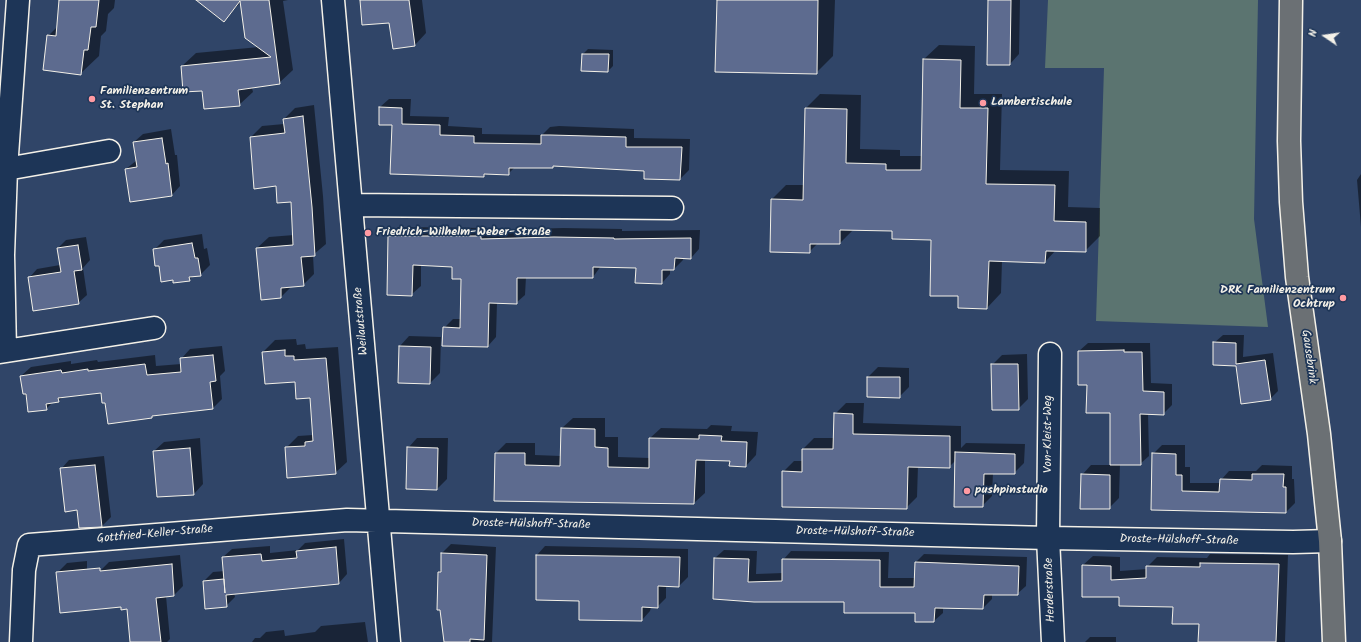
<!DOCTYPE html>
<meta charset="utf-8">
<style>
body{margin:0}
#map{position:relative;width:1361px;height:642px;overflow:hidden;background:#304568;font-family:Kalam,sans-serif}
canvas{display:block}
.north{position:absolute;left:1305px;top:16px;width:40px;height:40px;-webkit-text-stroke:3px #1d3557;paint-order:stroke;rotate:283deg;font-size:11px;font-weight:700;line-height:16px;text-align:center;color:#f4f1e8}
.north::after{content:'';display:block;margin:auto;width:14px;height:18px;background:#f4f1e8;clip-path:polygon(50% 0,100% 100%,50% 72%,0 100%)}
</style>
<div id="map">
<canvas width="1361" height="642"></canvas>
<div class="north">N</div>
</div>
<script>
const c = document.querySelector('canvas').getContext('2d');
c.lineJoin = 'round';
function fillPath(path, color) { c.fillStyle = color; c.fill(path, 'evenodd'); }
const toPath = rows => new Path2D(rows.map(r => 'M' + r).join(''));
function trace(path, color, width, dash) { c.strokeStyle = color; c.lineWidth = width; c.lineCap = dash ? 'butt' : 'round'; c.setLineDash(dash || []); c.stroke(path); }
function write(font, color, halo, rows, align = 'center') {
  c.font = font + ' Kalam,sans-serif'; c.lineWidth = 3.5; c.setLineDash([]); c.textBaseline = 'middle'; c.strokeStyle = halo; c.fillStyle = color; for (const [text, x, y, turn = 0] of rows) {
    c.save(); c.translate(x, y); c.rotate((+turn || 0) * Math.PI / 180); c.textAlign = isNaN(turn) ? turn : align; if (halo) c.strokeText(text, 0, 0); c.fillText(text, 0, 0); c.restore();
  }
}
const green = toPath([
 [1048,0,1258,0,1254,219,1268,327,1096,321,1104,68,1045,68]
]);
const shadow = toPath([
 [60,0,115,0,114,8,108,14,106,31,101,36,99,56,80,74,48,36,58,26],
 [198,0,288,0,283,1,293,70,279,83,252,88,253,92,239,105,203,90,182,66,196,53,259,47,241,2,224,20],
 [361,0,422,0,426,33,415,45,390,22],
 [718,0,835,0,833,56,816,73],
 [989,0,1020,0,1019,54,1010,64],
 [939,45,975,46,974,94,1002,94,1000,170,1069,171,1068,207,1100,208,1100,236,1085,251,1056,250,1045,262,1002,261,1001,293,987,308,959,296,932,239,893,230,853,230,840,243,818,243,809,252,772,199,786,185,804,185,806,108,820,94,861,95,860,149,900,150,900,156,922,156,924,59],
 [588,49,613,50,613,66,608,71,583,54],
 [389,99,411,99,410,116,449,117,448,126,482,128,482,134,542,135,550,127,559,126,634,129,634,138,690,139,689,170,680,179,645,170,555,165,553,167,515,167,508,174,487,173,484,176,393,124,380,107],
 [314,105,323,196,326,244,313,255,314,274,303,285,292,286,281,297,257,248,269,237,294,235,292,201,277,185,251,137,262,126,284,124,284,119,295,108],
 [171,129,175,155,177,155,180,186,172,195,126,169,137,160,134,142,143,134],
 [1361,174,1361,227,1357,180],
 [398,227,489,228,489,230,563,228,622,229,622,231,700,230,699,249,691,258,683,257,683,260,674,269,670,269,670,274,662,283,637,267,601,266,593,277,526,277,525,295,516,303,497,303,496,337,488,346,444,328,453,319,461,319,462,278,453,266,421,264,421,286,412,294,389,236],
 [202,234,204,249,207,248,210,265,200,275,193,276,189,280,174,279,160,265,154,250,164,240],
 [86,237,90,260,83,268,87,295,78,303,29,278,37,269,60,265,58,248,66,240],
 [1223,335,1244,335,1243,357,1273,353,1278,391,1270,399,1214,343],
 [409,336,441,337,440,373,430,383,400,346],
 [296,339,297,345,305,344,306,349,338,347,347,462,335,473,286,448,298,436,313,435,311,397,296,381,263,352,275,340],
 [1088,343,1150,343,1151,383,1172,384,1172,405,1163,414,1148,413,1149,456,1140,464,1120,464,1119,498,1109,508,1082,475,1091,465,1111,465,1111,412,1088,384,1079,351],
 [222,346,225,371,220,376,222,399,213,408,154,415,152,417,106,402,101,392,63,397,58,401,53,402,46,409,29,411,21,376,31,367,71,361,71,364,97,360,98,362,155,355,156,366,181,364,181,359,190,349],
 [1027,354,1028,399,1018,409,992,365,1002,355],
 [878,367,909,368,909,387,899,397,868,377],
 [846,403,864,403,863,423,961,426,961,448,966,443,1025,444,1024,463,1014,473,993,473,992,496,982,506,956,460,949,467,918,466,917,497,906,508,783,472,794,461,803,461,803,449,814,438,835,438,835,414],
 [573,418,605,418,605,437,618,437,618,457,650,458,650,438,661,428,707,429,711,425,732,426,731,431,758,432,756,455,746,466,731,460,705,460,705,493,694,503,495,500,496,453,506,443,535,443,535,455,561,456,562,428],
 [200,438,203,484,194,494,154,451,164,442],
 [417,438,448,438,447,479,437,489,408,448],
 [1162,445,1185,445,1185,467,1190,467,1190,483,1221,483,1221,480,1229,471,1256,471,1262,465,1292,466,1292,479,1294,479,1295,503,1286,512,1152,509,1153,454],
 [104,456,111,517,102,526,78,509,61,469,69,460],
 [344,539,347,574,339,583,234,593,235,597,226,606,204,581,213,572,225,571,223,557,232,549,270,546,270,553,298,550,305,543],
 [451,544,496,547,492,642,444,642,439,572,442,569,442,553],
 [545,546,688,549,688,577,679,586,666,585,666,598,657,607,651,607,650,611,642,620,580,600,537,599,537,555],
 [724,550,757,551,756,574,783,573,783,560,791,551,889,552,888,578,915,578,916,562,924,554,1027,557,1026,586,1017,594,992,594,992,599,983,608,943,607,943,613,934,621,916,612,845,601,754,601,715,558],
 [1210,554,1288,555,1285,642,1199,642,1200,623,1174,606,1120,596,1083,565,1093,556,1120,557,1120,571,1147,569,1147,567,1157,557,1207,558],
 [180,555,183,586,174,595,166,596,170,639,167,642,131,642,128,608,122,606,100,571,109,562],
 [87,561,87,601,57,573,67,563],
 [365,622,368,642,252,642,255,638,260,638,266,632,284,630,285,636,315,632,321,626],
 [1090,637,1116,637,1116,642,1085,642]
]);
const building = toPath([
 [59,0,99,0,96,27,91,27,88,50,84,50,81,75,43,70,47,35,56,36,59,0],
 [196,0,269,0,280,84,238,90,240,106,204,109,202,91,183,92,181,66,271,57,245,38,240,1,224,22,196,0],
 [360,0,409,0,415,46,393,49,389,23,362,25,360,0],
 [717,0,818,0,817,74,715,72,717,0],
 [988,0,1011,0,1010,65,987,65,988,0],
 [582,54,609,54,608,72,581,71,582,54],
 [923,59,961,60,960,108,988,108,986,184,1055,185,1054,221,1086,222,1086,252,1046,251,1045,263,989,261,987,309,958,308,958,296,930,296,931,240,892,239,892,231,840,230,840,244,810,244,810,253,770,252,771,199,803,200,805,108,847,109,846,163,886,164,886,170,921,170,923,59],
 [379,107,402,108,402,124,440,125,440,135,474,136,474,143,541,144,541,135,550,135,626,137,626,147,682,147,680,180,644,179,644,171,553,166,553,168,509,168,509,175,484,174,484,177,390,174,392,125,379,125,379,107],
 [303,116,312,207,315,256,301,257,304,286,281,288,281,298,261,300,256,248,293,245,291,202,277,203,276,186,254,189,250,137,285,133,283,119,303,116],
 [162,138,166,164,168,163,172,196,130,202,125,169,137,167,133,142,162,138],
 [388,236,481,236,481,239,554,237,614,238,614,239,691,238,691,259,675,258,674,270,662,270,662,284,635,283,636,268,593,267,593,278,517,278,517,304,489,303,488,347,442,346,443,327,460,328,461,279,452,279,452,267,413,265,412,296,387,295,388,236],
 [192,243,195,258,198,258,201,276,189,277,190,281,173,283,173,280,161,282,159,266,155,266,153,249,192,243],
 [78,245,82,270,74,271,79,304,33,311,28,277,61,272,57,248,78,245],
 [1213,342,1236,343,1236,364,1265,360,1271,400,1241,404,1236,366,1213,365,1213,342],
 [399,346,431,347,430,384,398,383,399,346],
 [285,350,285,356,294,356,294,360,326,358,336,474,287,478,285,447,305,446,305,442,313,441,310,398,296,399,295,382,265,384,262,352,285,350],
 [1124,350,1124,352,1142,352,1143,391,1164,392,1164,415,1140,414,1141,465,1110,465,1110,413,1086,413,1087,385,1078,385,1078,351,1124,350],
 [213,355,216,381,210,382,213,409,152,416,152,418,108,424,105,403,102,403,101,393,58,398,59,402,46,404,47,410,28,412,26,394,23,394,20,376,61,370,62,373,88,369,88,371,145,364,147,375,181,372,180,358,213,355],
 [991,364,1018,364,1019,410,992,410,991,364],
 [867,377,900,377,900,398,867,397,867,377],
 [834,413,853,414,853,434,950,436,950,468,908,467,907,509,782,507,782,471,802,472,802,449,833,449,834,413],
 [561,428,595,429,595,447,608,448,608,467,649,468,649,438,699,439,699,435,722,436,721,441,747,442,746,467,729,466,730,461,696,460,694,504,494,501,495,453,525,453,525,465,560,466,561,428],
 [407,447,438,448,437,490,406,489,407,447],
 [190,448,194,495,157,497,153,451,190,448],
 [955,452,1015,454,1015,474,984,474,983,507,954,507,955,452],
 [1152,453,1176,454,1176,475,1182,475,1182,491,1219,492,1220,479,1252,480,1252,474,1284,474,1283,487,1286,487,1286,513,1151,510,1152,453],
 [95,465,102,527,79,528,77,510,65,512,60,468,95,465],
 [1081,474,1110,475,1110,509,1080,509,1081,474],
 [336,547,339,584,226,595,227,607,205,609,203,581,224,579,225,593,222,557,261,554,262,561,297,558,296,551,336,547],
 [441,553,487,555,484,640,470,639,470,642,444,642,440,610,437,610,438,572,441,572,441,553],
 [536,555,680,557,679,587,658,586,658,608,642,607,642,621,579,620,579,601,536,600,536,555],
 [714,558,749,559,748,582,782,581,782,559,880,560,880,587,914,587,915,562,1019,566,1018,595,984,595,983,609,935,608,934,622,915,622,915,613,844,613,844,602,754,602,713,599,714,558],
 [1200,563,1279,564,1276,642,1198,642,1199,624,1172,624,1173,607,1119,606,1119,597,1082,597,1082,565,1111,566,1111,580,1146,578,1146,566,1200,567,1200,563],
 [172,564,174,596,156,598,161,642,130,642,127,609,121,610,121,607,60,613,56,572,100,568,100,571,172,564]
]);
const minor = toPath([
 [333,0,389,642],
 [6,169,109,151],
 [352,205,672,208],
 [5,351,3,255,6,169,18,0],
 [0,352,154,328],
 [1050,354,1048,538,1053,642],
 [21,642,24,570,29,545,347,520,1048,538,1293,542,1330,541]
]);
const major = toPath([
 [1291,0,1289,141,1291,202,1297,277,1319,434,1330,541,1334,642]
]);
const markers = [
 [92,99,4,"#ff9aa2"],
 [983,103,4,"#ff9aa2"],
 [368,233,4,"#ff9aa2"],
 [1343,298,4,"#ff9aa2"],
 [967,491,4,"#ff9aa2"]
];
const poiNames = [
 ["Familienzentrum",100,92],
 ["St. Stephan",100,106],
 ["Lambertischule",991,103],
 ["Friedrich-Wilhelm-Weber-Straße",376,233],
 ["DRK Familienzentrum",1335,291,"right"],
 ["Ochtrup",1335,305,"right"],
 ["pushpinstudio",975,491]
];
const streetNames = [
 ["Weilautstraße",362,321,-95],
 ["Gausebrink",1308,357,82],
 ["Von-Kleist-Weg",1049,434,-90],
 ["Droste-Hülshoff-Straße",531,525,1],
 ["Droste-Hülshoff-Straße",855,533,1],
 ["Gottfried-Keller-Straße",155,535,-5],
 ["Droste-Hülshoff-Straße",1179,541,1],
 ["Herderstraße",1051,590,-92]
];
fillPath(green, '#5b7470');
fillPath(shadow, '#0007');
fillPath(building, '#5d6b8f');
trace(building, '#f4f1e8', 1);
trace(minor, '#f4f1e8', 25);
trace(major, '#f4f1e8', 25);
trace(minor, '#1d3557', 22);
trace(major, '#6b7074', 22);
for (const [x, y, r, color] of markers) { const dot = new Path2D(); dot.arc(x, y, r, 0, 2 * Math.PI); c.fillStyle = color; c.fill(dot); trace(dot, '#1d3557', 1.5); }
write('bold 12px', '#f4f1e8', '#1d3557', poiNames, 'left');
write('12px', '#f4f1e8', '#1d3557', streetNames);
</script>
